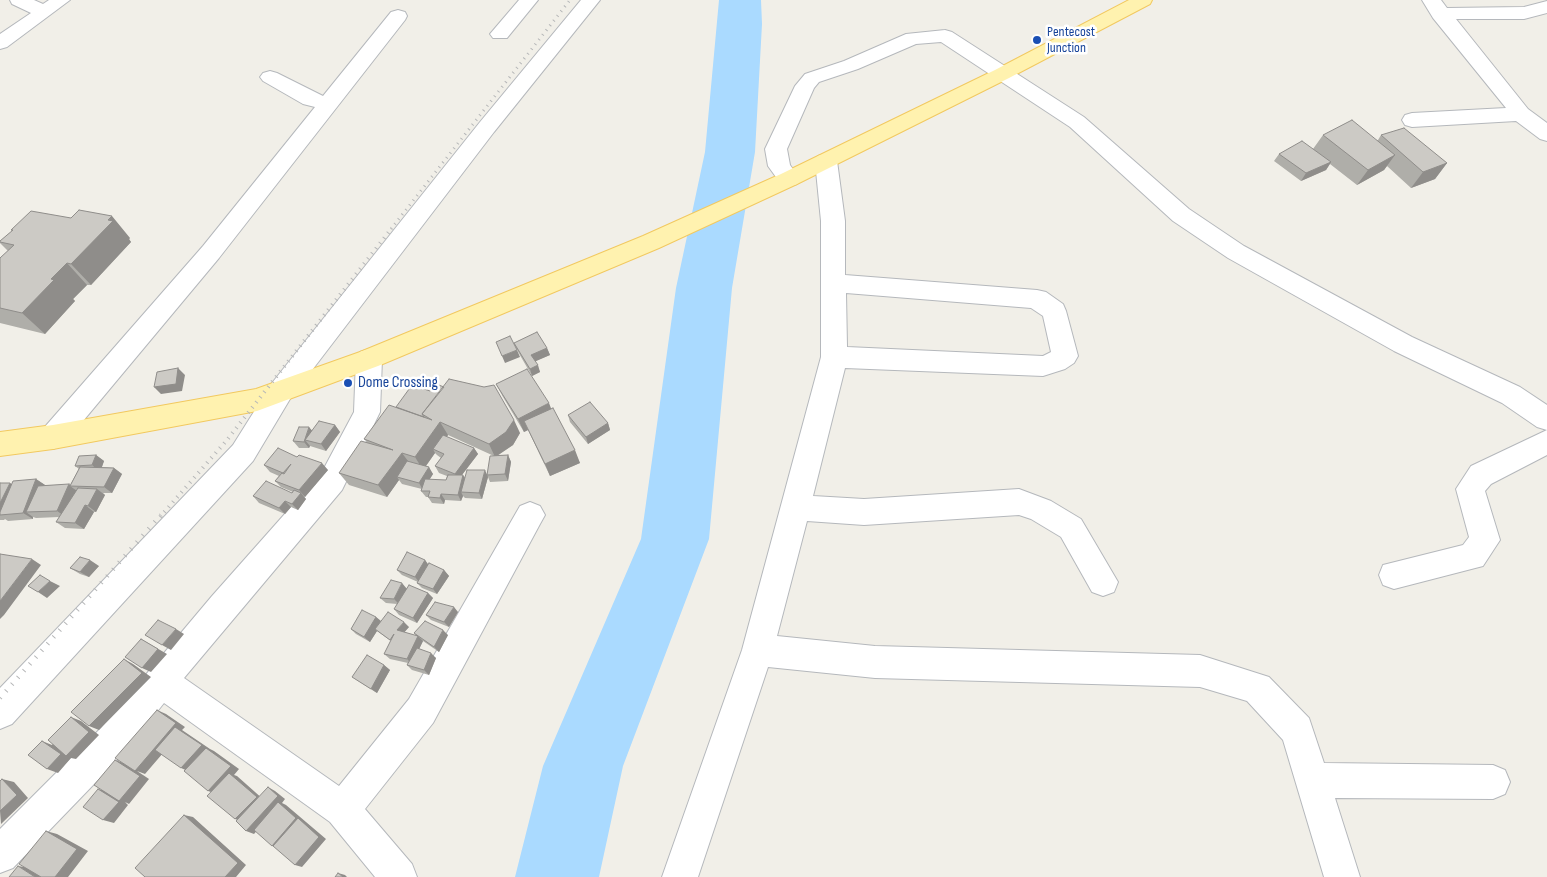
<!DOCTYPE html>
<style>
body{margin:0}
canvas{display:block;background:#f1efe8}
</style>
<canvas width="1547" height="877"></canvas>
<script>
const c = document.querySelector('canvas').getContext('2d');
c.lineJoin = 'round';
const toPath = rows => new Path2D(rows.map(r => 'M' + r).join(''));
function fillPath(path, color) { c.fillStyle = color; c.fill(path, 'evenodd'); }
function trace(path, color, width, dash) { c.strokeStyle = color; c.lineWidth = width; c.lineCap = dash ? 'butt' : 'round'; c.setLineDash(dash || []); c.stroke(path); }
function write(font, color, halo, rows, align = 'center') {
  c.font = font + ' "Sofia Sans Condensed",sans-serif'; c.lineWidth = 5; c.setLineDash([]); c.textBaseline = 'middle'; c.strokeStyle = halo; c.fillStyle = color; for (const [text, x, y, turn = 0] of rows) {
    c.save(); c.translate(x, y); c.rotate((+turn || 0) * Math.PI / 180); c.textAlign = isNaN(turn) ? turn : align; if (halo) c.strokeText(text, 0, 0); c.fillText(text, 0, 0); c.restore();
  }
}
const river = toPath([
 [719,0,761,0,762,24,755,152,732,288,709,539,623,766,599,877,515,877,543,766,641,539,676,288,705,152,719,0]
]);
const minor = toPath([
 [10,0,34,0,43,4,49,0,70,0,7,47,0,49,0,34,31,13,12,4,10,0],
 [519,0,538,0,507,38,493,38,490,34,519,0],
 [581,0,600,0,494,132,290,399,253,461,12,724,0,729,0,688,233,445,272,383,480,122,581,0],
 [1422,0,1441,0,1447,8,1524,7,1547,1,1547,13,1524,19,1456,19,1528,109,1547,123,1547,141,1540,139,1516,121,1412,127,1405,125,1402,120,1405,115,1412,113,1506,108,1433,18,1422,0],
 [398,10,405,12,407,16,405,20,219,258,63,445,53,449,43,445,39,437,43,429,203,246,315,107,303,104,263,81,260,77,263,73,270,71,277,73,323,96,391,12,398,10],
 [945,30,952,32,1084,117,1189,209,1244,246,1412,337,1520,387,1547,405,1547,430,1537,427,1502,403,1394,351,1228,258,1173,221,1070,127,941,42,916,44,858,69,819,82,814,88,787,149,790,165,800,179,797,184,789,186,781,184,768,166,765,149,795,86,805,74,844,61,906,34,945,30],
 [826,154,834,156,837,161,845,221,845,275,1037,290,1046,292,1063,304,1066,311,1078,356,1074,363,1065,369,1043,376,845,368,813,496,864,499,1019,489,1051,501,1081,519,1118,582,1114,592,1103,596,1092,592,1061,537,1031,519,1019,515,864,525,807,521,777,636,875,646,1200,655,1269,677,1309,718,1324,763,1493,765,1505,770,1510,782,1505,794,1493,799,1335,798,1360,877,1324,877,1283,740,1247,701,1200,687,875,678,768,667,698,877,662,877,742,650,821,357,821,221,815,161,818,156,826,154],
 [846,293,1031,308,1043,316,1051,352,1043,356,847,347,846,293],
 [369,349,378,352,382,359,380,412,342,490,184,678,339,786,409,699,520,506,530,502,540,506,545,515,540,524,433,723,365,809,412,864,417,877,375,877,330,822,164,703,125,752,13,868,0,873,0,829,101,728,212,596,322,472,354,412,356,359,360,352,369,349],
 [1547,430,1547,455,1491,484,1485,491,1500,540,1483,566,1394,589,1383,585,1379,575,1383,565,1463,545,1469,537,1456,489,1471,466,1547,430]
]);
const major = toPath([
 [1129,0,1152,0,1150,4,1009,78,797,184,659,248,378,366,257,411,53,449,0,456,0,432,53,425,256,389,360,352,643,236,781,174,995,70,1129,0]
]);
const railFar2 = toPath([
 [391,229,570,0]
]);
const railFar1 = toPath([
 [160,517,227,440,392,228]
]);
const rail = toPath([
 [0,698,161,515]
]);
const wall = toPath([
 [1323,135,1378,140,1381,135,1447,163,1435,179,1411,188,1387,166,1384,170,1357,185,1330,164,1326,170,1301,181,1274,161,1279,154,1313,149],
 [11,230,130,238,129,239,131,242,91,285,87,285,73,299,75,301,45,334,0,323,0,258,8,251,0,243,0,241,12,231],
 [514,343,547,348,550,355,535,361,540,372,532,376,517,350],
 [496,384,551,409,580,463,550,476,528,430,524,432,503,397],
 [396,407,520,433,513,445,497,456,508,455,511,462,508,481,490,482,488,477,482,499,465,498,463,496,461,501,445,500,444,504,432,503,428,497,426,497,421,491,422,489,402,484,399,480,387,497,349,485,339,473,367,442,364,439],
 [448,435,494,456,487,474,465,477,462,475,478,454,474,448,447,437],
 [435,453,437,455,441,458,435,466,439,473,447,476,446,480,429,480,433,474,426,466],
 [568,415,608,423,610,430,588,444,570,422],
 [335,425,340,432,326,451,310,446,309,448,299,448,293,441,312,430],
 [96,455,104,461,102,467,114,468,122,474,112,493,103,493,105,495,96,512,94,512,84,529,65,528,56,522,59,517,36,518,33,517,33,519,8,521,5,519,4,520,0,520,0,483,12,484,36,479,45,485,70,485,79,469,75,466],
 [297,457,328,470,305,497,303,496,306,499,298,510,291,507,285,514,259,503,253,496,292,493,293,492,281,487,275,481,279,476,270,472,264,465],
 [425,560,428,564,444,570,449,576,437,594,422,588,417,583,418,582,402,575,397,570],
 [99,566,89,577,80,574,70,568],
 [407,588,428,593,433,598,417,623,399,615,394,609,397,604,386,603,380,598],
 [458,612,449,627,431,620,426,615],
 [376,617,381,621,409,627,404,632,416,636,414,633,448,635,439,652,423,641,419,649,436,658,429,675,412,670,407,665,408,663,390,659,384,654,391,641,377,631,370,642,356,634,351,629],
 [384,665,390,670,377,693,352,677]
]);
const shadedWall = toPath([
 [1395,155,1384,170,1357,185,1368,170],
 [1331,162,1326,170,1301,181,1306,173],
 [1447,163,1435,179,1411,188,1423,172],
 [112,216,130,238,129,239,131,242,91,285,71,264],
 [67,263,87,285,73,299,75,301,45,334,22,313,51,279],
 [547,348,550,355,534,362,531,355],
 [517,350,520,357,505,363,502,356],
 [538,365,540,372,532,376,530,369],
 [178,368,185,375,182,391,161,394,154,387],
 [549,403,554,416,524,421,528,430,524,432,518,419],
 [514,420,520,433,513,445,495,457,489,444],
 [440,422,448,435,437,451,433,449,435,453,423,470,415,457],
 [608,423,610,430,588,444,586,437],
 [335,425,340,432,326,451,321,444],
 [309,427,315,434,305,440,310,446,309,448,304,442],
 [474,448,478,454,458,480,455,474],
 [575,450,580,463,550,476,545,464],
 [402,453,411,465,397,477,399,480,387,497,378,485],
 [96,455,104,461,100,472,92,465],
 [508,455,511,462,508,481,505,474],
 [322,463,328,470,305,497,299,490],
 [429,467,433,474,423,490,419,483],
 [114,468,122,474,112,493,104,487],
 [485,470,488,477,482,499,479,493],
 [463,475,467,482,461,492,463,496,461,501,458,495],
 [36,479,45,485,26,512,33,517,33,519,23,513],
 [10,483,20,489,0,515,0,503],
 [69,484,72,486,70,486,77,491,66,517,57,511],
 [97,489,105,495,96,512,88,506],
 [301,493,306,499,298,510,292,504],
 [441,494,445,500,444,504,440,498],
 [285,501,291,507,285,514,279,508],
 [85,505,94,512,84,529,75,523],
 [32,559,41,565,4,615,0,619,0,601],
 [90,560,99,566,89,577,80,572],
 [425,560,429,566,420,583,415,577],
 [444,570,449,576,437,594,433,589],
 [50,581,60,586,47,598,38,592],
 [402,583,407,589,399,604,394,599],
 [428,593,433,598,417,623,413,618],
 [454,607,458,612,449,627,444,622],
 [376,617,382,622,375,629,377,631,370,642,364,637],
 [404,622,409,627,402,635,397,630],
 [176,629,184,634,171,650,162,645],
 [443,630,448,635,439,652,434,647],
 [418,636,423,641,412,664,407,659],
 [141,639,167,654,151,672,142,668],
 [431,653,436,658,429,675,424,670],
 [124,659,133,664,151,677,99,730,89,726],
 [384,665,390,670,377,693,371,689],
 [157,710,166,714,185,727,182,730,210,749,214,751,239,769,234,775,237,776,264,800,243,822,235,819,217,794,208,791,190,772,181,768,182,731,145,774,137,771,149,779,129,804,125,802,128,805,114,823,103,820,98,789,109,792,115,760,124,763],
 [71,717,81,721,99,735,76,759,71,758,58,773,47,769,42,741,52,745],
 [2,779,14,782,28,798,1,824,0,811],
 [268,787,275,791,285,799,282,803,286,805,326,839,302,867,295,865,280,848,272,846,281,804,254,834,246,831],
 [184,815,193,817,246,865,236,877,225,877],
 [46,831,57,834,88,851,68,877,55,877],
 [18,866,30,868,44,877,35,877],
 [338,873,345,875,347,877,343,877]
]);
const building = toPath([
 [1352,120,1395,155,1368,170,1323,135,1352,120],
 [1404,128,1447,163,1423,172,1381,135,1404,128],
 [1302,141,1331,162,1306,173,1279,154,1302,141],
 [79,210,112,216,108,220,113,221,71,264,67,263,51,279,54,280,22,313,0,308,0,258,14,245,0,242,0,241,13,230,11,230,31,211,71,218,79,210],
 [537,332,547,348,531,355,538,365,530,369,514,343,537,332],
 [510,336,517,350,502,356,496,342,510,336],
 [178,368,176,384,154,387,157,372,178,368],
 [527,369,549,403,518,419,496,384,527,369],
 [449,379,484,387,494,385,514,420,506,432,489,444,440,422,415,457,402,453,378,485,339,473,361,441,393,450,364,439,389,405,432,420,422,414,449,379],
 [436,384,444,387,422,414,424,417,396,407,412,385,430,391,436,384],
 [590,402,608,423,586,437,568,415,590,402],
 [553,408,575,450,545,464,524,421,553,408],
 [319,421,335,425,321,444,305,440,319,421],
 [299,427,309,427,304,442,293,441,299,427],
 [443,435,474,448,455,474,435,466,444,454,433,449,443,435],
 [278,448,297,457,299,455,322,463,299,490,275,481,282,473,284,474,291,464,283,473,264,465,278,448],
 [96,455,92,465,75,466,79,456,96,455],
 [508,455,505,474,487,475,490,456,508,455],
 [407,461,429,467,419,483,397,477,407,461],
 [80,467,114,468,104,487,70,486,80,467],
 [467,470,485,470,479,493,461,492,467,470],
 [448,475,463,475,458,495,441,494,440,498,428,497,430,491,421,491,425,479,446,480,448,475],
 [36,479,23,513,0,515,0,512,13,481,36,479],
 [266,481,292,493,294,490,301,493,292,504,285,501,279,508,253,496,266,481],
 [0,483,10,483,0,503,0,483],
 [69,484,57,511,26,512,38,486,69,484],
 [78,488,97,489,88,506,85,505,75,523,56,522,78,488],
 [407,552,425,560,415,577,397,570,407,552],
 [0,554,32,559,0,601,0,554],
 [80,557,90,560,80,572,70,568,80,557],
 [429,563,444,570,433,589,417,583,429,563],
 [40,575,50,581,38,592,28,586,40,575],
 [391,580,402,583,394,599,380,598,391,580],
 [409,585,428,593,413,618,394,609,409,585],
 [435,602,454,607,444,622,426,615,435,602],
 [362,610,376,617,364,637,351,629,362,610],
 [388,612,404,622,397,630,418,636,407,659,384,654,394,634,390,640,375,629,388,612],
 [158,620,176,629,162,645,145,635,158,620],
 [425,621,443,630,434,647,414,633,425,621],
 [141,639,158,649,142,668,125,657,141,639],
 [417,648,431,653,424,670,407,665,417,648],
 [367,655,384,665,371,689,352,677,367,655],
 [124,659,142,673,89,726,71,712,124,659],
 [157,710,176,723,135,771,115,758,157,710],
 [71,717,89,732,66,756,48,740,71,717],
 [175,727,202,745,181,768,155,750,175,727],
 [42,741,61,754,47,769,28,755,42,741],
 [206,748,231,766,208,791,184,771,206,748],
 [115,760,140,776,119,801,94,785,115,760],
 [229,773,257,797,235,819,207,796,229,773],
 [2,779,17,795,0,811,0,781,2,779],
 [268,787,278,796,246,831,236,821,268,787],
 [98,789,119,802,103,820,83,807,98,789],
 [278,802,296,818,272,846,254,830,278,802],
 [184,815,238,863,225,877,145,877,135,868,184,815],
 [298,818,319,837,295,865,273,846,298,818],
 [46,831,77,849,55,877,41,877,19,864,46,831],
 [18,866,35,877,9,877,18,866],
 [338,873,343,877,335,877,338,873]
]);
const markers = [
 [1037,40,5,"#1a4fb4"],
 [348,383,5,"#1a4fb4"]
];
const farTransitnames = [
 ["Pentecost",1047,32],
 ["Junction",1047,48]
];
const transitNames = [
 ["Dome Crossing",358,383]
];
fillPath(river, '#aadaff');
trace(minor, '#b5b8bc', 2);
trace(major, '#f2c960', 2);
fillPath(minor, '#fff');
fillPath(major, '#fff2af');
trace(railFar2, '#b6b7b8', 3, [1, 5]);
trace(railFar1, '#b6b7b8', 4, [1, 5.5]);
trace(rail, '#b6b7b8', 4.5, [1, 8]);
fillPath(wall, '#afaea9');
fillPath(shadedWall, '#8f8d8a');
fillPath(building, '#cccac5');
trace(building, '#8f8d8a', 1);
for (const [x, y, r, color] of markers) { const dot = new Path2D(); dot.arc(x, y, r, 0, 2 * Math.PI); c.fillStyle = color; c.fill(dot); trace(dot, '#fff', 2); }
write('14px', '#164399', '#fff', farTransitnames, 'left');
write('16px', '#164399', '#fff', transitNames, 'left');
</script>
